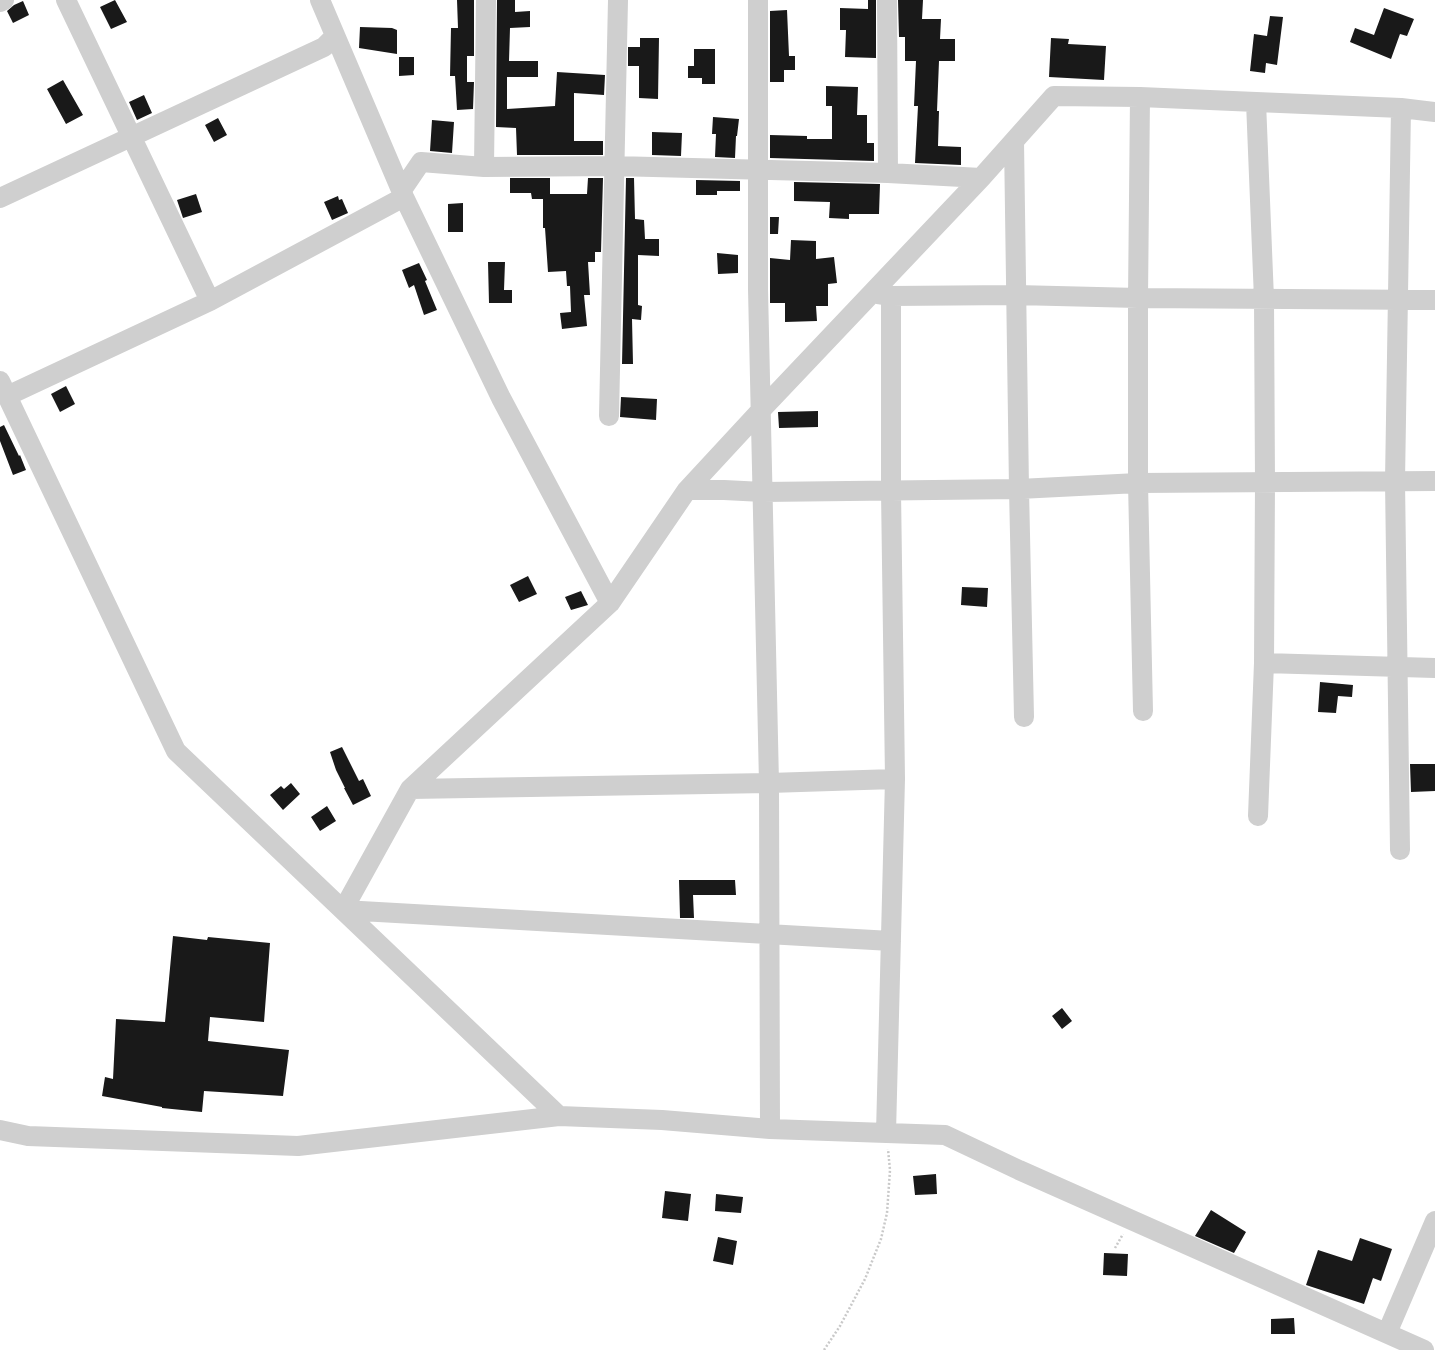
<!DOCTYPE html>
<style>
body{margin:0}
canvas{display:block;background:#fff}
</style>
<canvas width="1435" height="1350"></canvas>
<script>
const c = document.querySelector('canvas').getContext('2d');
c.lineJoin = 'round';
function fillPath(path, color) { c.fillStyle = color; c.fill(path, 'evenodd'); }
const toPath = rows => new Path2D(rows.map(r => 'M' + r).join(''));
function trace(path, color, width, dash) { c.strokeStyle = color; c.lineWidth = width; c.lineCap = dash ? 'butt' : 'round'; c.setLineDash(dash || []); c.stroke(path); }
const building = toPath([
 [115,0,127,22,111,29,100,7],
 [457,0,474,0,474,56,467,56,467,82,474,82,473,109,457,110,455,76,450,76,451,28,458,28],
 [497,0,515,0,515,12,530,11,530,27,510,28,509,61,538,61,538,77,507,77,507,109,555,106,557,72,605,75,604,95,574,93,574,141,603,141,603,155,517,155,516,128,496,127],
 [868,0,876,0,876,58,845,57,846,30,840,30,840,8,868,9],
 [898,0,923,0,922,19,941,19,940,39,955,39,955,61,939,61,937,111,939,111,938,146,961,147,961,165,915,163,918,106,914,106,916,61,905,61,905,37,899,37],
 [23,1,29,15,13,23,7,11,14,5],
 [1384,8,1414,19,1407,36,1400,34,1391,59,1350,42,1355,28,1374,35],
 [787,10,789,56,795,56,795,70,784,70,784,82,770,82,770,11],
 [1270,16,1283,17,1277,65,1266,63,1265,73,1250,71,1254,34,1267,36],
 [360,27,392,28,397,30,397,54,359,48],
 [640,38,659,38,658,99,639,98,639,66,628,66,628,47,640,47],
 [1051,38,1069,39,1068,44,1106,46,1104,80,1049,77],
 [694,49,715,49,715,84,702,84,702,78,688,78,688,66,694,66],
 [399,57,414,57,414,75,399,76],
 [63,80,83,115,66,124,47,89],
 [826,86,858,87,857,115,867,115,867,143,874,143,874,161,770,158,770,135,807,136,807,139,832,139,832,106,826,106],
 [144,95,152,113,137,120,129,102],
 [713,117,739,119,737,136,736,136,735,158,715,157,716,134,712,134],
 [218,118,227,135,214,142,205,125],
 [432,120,454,122,452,153,430,151],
 [652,132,682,133,681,156,652,155],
 [510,178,550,178,550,194,587,194,588,178,603,178,601,252,595,252,595,262,588,262,590,295,584,295,587,326,562,329,560,313,571,312,570,286,567,286,566,271,548,272,545,228,543,228,543,199,532,199,531,193,510,193],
 [626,178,634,178,635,219,644,220,645,239,659,239,659,256,638,255,638,305,642,306,641,320,632,319,633,364,622,364],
 [696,180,740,181,740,191,717,191,717,195,696,195],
 [794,182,880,184,879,214,849,214,849,219,829,218,830,202,794,201],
 [196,194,202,212,183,218,177,200],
 [338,196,339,200,342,199,348,213,332,220,324,202],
 [463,203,463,232,448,232,448,204],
 [770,217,779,217,778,234,770,234],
 [791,240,816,241,816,259,834,257,837,283,828,284,828,306,816,306,817,321,785,322,785,303,770,303,770,258,790,260],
 [717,253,738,255,738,273,718,274],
 [488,262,505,262,504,290,512,290,512,303,489,303],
 [419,263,427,280,425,281,437,310,424,315,414,285,409,288,402,270],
 [66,386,75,404,60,412,51,394],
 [621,397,657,399,656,420,620,417],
 [818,411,818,427,779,428,778,412],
 [4,425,19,456,20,455,26,470,13,475,0,441,0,427],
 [528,576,537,594,519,602,510,585],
 [962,587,988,588,987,607,961,605],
 [581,591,588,605,571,610,565,597],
 [1320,682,1353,685,1352,697,1338,696,1336,713,1318,712],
 [342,747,359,781,363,779,371,796,353,805,344,788,345,788,336,770,330,752],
 [1410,764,1435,764,1435,791,1411,792],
 [291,783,300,794,283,810,270,795,281,786,284,789],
 [327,806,336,821,320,831,311,817],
 [679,880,735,880,736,895,693,895,694,918,680,918],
 [173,936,207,940,208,937,270,943,264,1022,210,1017,208,1041,289,1050,283,1096,204,1091,202,1112,162,1108,162,1107,102,1096,105,1077,113,1079,116,1019,165,1022],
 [1062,1008,1072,1021,1062,1029,1052,1016],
 [936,1174,937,1194,915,1195,913,1176],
 [665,1191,691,1194,688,1221,662,1218],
 [716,1194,743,1197,741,1213,715,1211],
 [1211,1210,1246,1232,1234,1253,1195,1236],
 [718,1237,737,1241,733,1265,713,1261],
 [1360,1238,1392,1249,1381,1281,1373,1278,1364,1304,1306,1285,1318,1250,1352,1261],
 [1104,1253,1128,1254,1127,1276,1103,1275],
 [1294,1318,1295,1334,1271,1334,1271,1319]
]);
const path = toPath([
 [1115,1248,1123,1234],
 [824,1350,840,1326,865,1279,881,1239,887,1213,890,1170,888,1149]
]);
const minor = toPath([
 [66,0,210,301],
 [320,0,404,197,501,398,610,603],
 [758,0,758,289,769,783,770,1129],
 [887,0,888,173],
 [0,2,4,0],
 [1140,97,1138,298,1138,483,1143,711],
 [1256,102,1264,299,1265,483,1264,663,1258,816],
 [1014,141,1019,489,1024,717],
 [484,167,486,0],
 [402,190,421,162,484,167,614,166,888,173,981,178],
 [0,198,324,47,335,36],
 [878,294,891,296,1016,295,1138,298,1435,300],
 [0,381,176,751,559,1116],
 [7,396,210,301,404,197],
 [609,416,618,0],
 [687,490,724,490,763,492,1019,489,1138,483,1435,481],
 [1264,663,1435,668],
 [410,789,769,783,895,779],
 [1400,850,1395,481,1401,108],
 [891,941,343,910,410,789,610,603,687,490,762,409,981,178,1054,96,1140,97,1256,102,1401,108,1435,112],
 [0,1130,28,1136,298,1146,559,1116,662,1120,770,1129,945,1135,1019,1170,1424,1350],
 [886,1133,895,779,891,491,891,296],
 [1387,1333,1435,1221]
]);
fillPath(building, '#191919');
trace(path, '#c9c9c9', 2.5, [2, 2]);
trace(minor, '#cfcfcf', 20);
</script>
